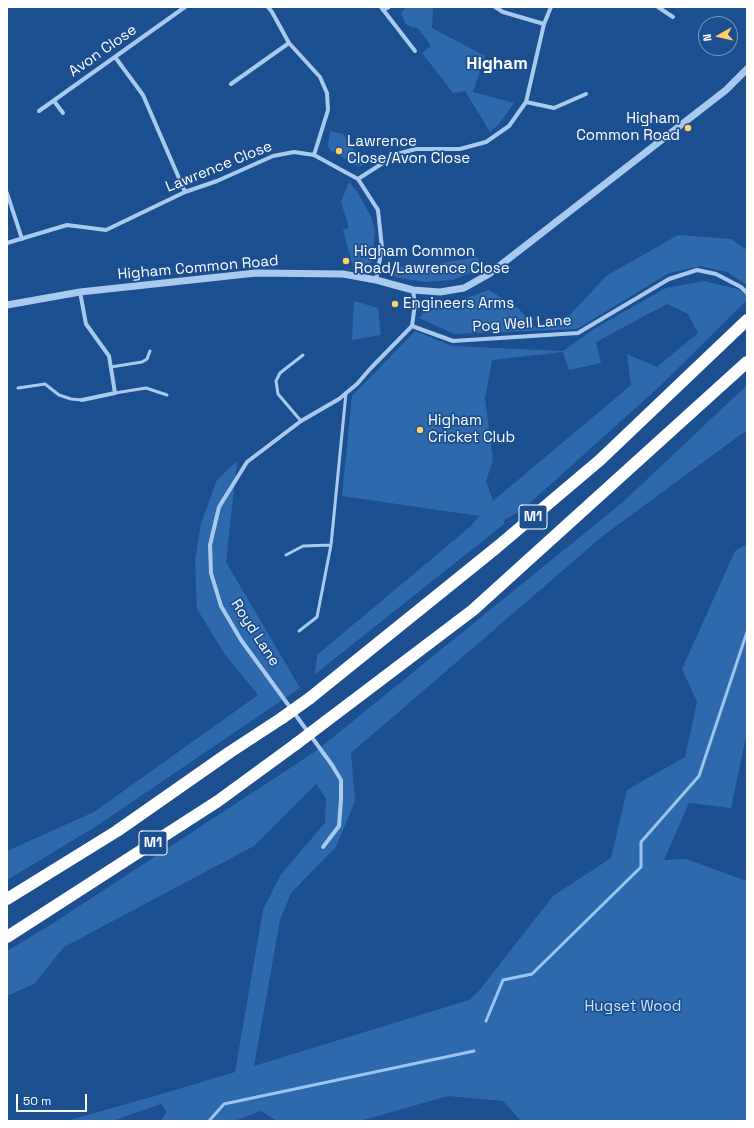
<!DOCTYPE html>
<style>
body{margin:0}
#map{position:relative;width:754px;height:1128px;overflow:hidden;background:#1b4f8f;font-family:"Space Grotesk",sans-serif}
canvas{display:block}
.frame{position:absolute;inset:0;border:8px solid #fff;pointer-events:none}
.north{position:absolute;left:698px;top:16px;width:40px;height:40px;box-sizing:border-box;background:#1b4f8f;border:1px solid #7695bc;border-radius:50%;rotate:262deg;font-size:11px;font-weight:700;line-height:16px;text-align:center;color:#fff}
.north::after{content:'';display:block;margin:auto;width:14px;height:18px;background:#ffd166;clip-path:polygon(50% 0,100% 100%,50% 72%,0 100%)}
.scale{position:absolute;left:16px;top:1094px;width:71px;height:18px;box-sizing:border-box;border:2px solid #fff;border-top:0;padding-left:5px;font-size:12px;line-height:14px;white-space:nowrap;color:#fff;-webkit-text-stroke:3px #1b4f8f;paint-order:stroke}
</style>
<div id="map">
<canvas width="754" height="1128"></canvas>
<div class="frame"></div>
<div class="north">N</div>
<div class="scale">50 m</div>
</div>
<script>
const c = document.querySelector('canvas').getContext('2d');
c.lineJoin = 'round';
function fillPath(path, color) { c.fillStyle = color; c.fill(path, 'evenodd'); }
const toPath = rows => new Path2D(rows.map(r => 'M' + r).join(''));
function trace(path, color, width, dash) { c.strokeStyle = color; c.lineWidth = width; c.lineCap = dash ? 'butt' : 'round'; c.setLineDash(dash || []); c.stroke(path); }
function write(font, color, halo, rows, align = 'center') {
  c.font = font + ' "Space Grotesk",sans-serif'; c.lineWidth = 3.5; c.setLineDash([]); c.textBaseline = 'middle'; c.strokeStyle = halo; c.fillStyle = color; for (const [text, x, y, turn = 0] of rows) {
    c.save(); c.translate(x, y); c.rotate((+turn || 0) * Math.PI / 180); c.textAlign = isNaN(turn) ? turn : align; if (halo) c.strokeText(text, 0, 0); c.fillText(text, 0, 0); c.restore();
  }
}
const green = toPath([
 [406,7,433,7,432,28,485,56,473,92,514,103,499,124,490,132,465,91,453,93,422,53,431,46,418,28,411,27,405,23,401,13],
 [330,131,343,134,364,164,361,166,355,165,330,150,328,145],
 [349,182,358,193,372,219,375,231,372,259,368,265,353,267,343,230,349,228,341,202],
 [678,235,731,239,747,250,747,285,727,272,701,266,669,273,577,329,454,334,419,318,430,304,458,301,489,290,518,308,535,327,570,315,606,276],
 [478,257,482,268,453,280,425,282,399,278,391,275,389,267,424,266],
 [704,281,737,289,747,295,747,300,660,386,521,511,504,520,504,524,314,675,318,654,471,526,479,516,342,496,352,396,415,331,452,346,563,351,597,327,666,288],
 [667,304,688,314,698,333,657,367,627,354,631,385,493,501,486,481,493,460,485,399,492,360,563,352,569,370,601,363,596,342],
 [354,301,378,308,381,335,352,340],
 [747,385,747,430,604,535,351,753,355,801,336,847,291,893,280,920,254,1066,469,1000,478,992,553,896,611,858,627,790,685,757,697,702,682,669,735,551,747,544,747,732,731,808,689,803,664,860,686,859,747,881,747,1121,521,1121,503,1101,448,1096,360,1121,277,1121,261,1111,234,1121,160,1121,167,1112,161,1104,112,1121,66,1121,155,1096,235,1072,263,910,281,874,325,823,326,798,316,784,254,846,64,947,34,984,7,996,7,951,52,924,316,751,623,502],
 [237,461,226,562,300,688,95,827,7,880,7,851,94,812,258,695,224,653,197,609,195,561,201,523,217,480]
]);
const stream = toPath([
 [486,1021,503,980,532,974,641,867,641,842,699,776,747,632],
 [209,1121,224,1104,474,1051]
]);
const service = toPath([
 [111,367,142,362,147,359,150,351],
 [18,388,45,384,59,395,71,399,82,400],
 [115,393,146,388,167,395],
 [301,421,278,394,276,381,280,373,303,355],
 [286,555,303,546,331,545,346,393],
 [299,631,317,617,331,545]
]);
const minor = toPath([
 [268,7,272,12,289,43,320,77,327,93,328,110,314,155],
 [381,7,415,51],
 [495,7,503,12,544,24],
 [658,7,673,17],
 [383,10,389,7],
 [115,57,143,95,185,192],
 [231,84,289,43],
 [54,101,63,113],
 [526,102,554,108,586,94],
 [39,111,185,7],
 [358,179,397,154,416,149,460,149,486,142,509,126,526,102,544,24,551,7],
 [7,193,22,239],
 [7,243,67,225,106,230,185,192,217,181,273,156,294,152,314,155,358,179,378,210,382,248,376,280],
 [413,290,415,304,412,326,453,341,578,333,669,279,697,270,716,274,741,287,747,293],
 [80,292,86,324,109,356,115,393,82,400],
 [323,847,339,826,341,800,341,780,332,765,241,640,221,606,211,573,210,545,219,507,247,462,301,421,339,399,357,384,370,369,412,326]
]);
const tertiary = toPath([
 [7,305,80,292,256,273,343,274,376,280,413,290,440,292,464,288,489,274,726,90,747,69]
]);
const motorway = toPath([
 [310,698,496,548,600,460,747,320],
 [325,722,473,610,747,362],
 [7,899,117,831,230,752,282,718],
 [7,937,218,801,296,744]
]);
const motorwayBridge = toPath([
 [282,718,310,698],
 [296,744,325,722]
]);
const markers = [
 [688,128,4,"#ffd166"],
 [339,151,4,"#ffd166"],
 [346,261,4,"#ffd166"],
 [395,304,4,"#ffd166"],
 [420,430,4,"#ffd166"]
];
const shields = [
 [533,517,28],
 [153,843,28]
];
const shieldNames = [
 ["M1",533,517],
 ["M1",153,843]
];
const streetNames = [
 ["Avon Close",103,51,-35],
 ["Lawrence Close",219,167,-22],
 ["Higham Common Road",198,268,-5],
 ["Pog Well Lane",522,324,-4],
 ["Royd Lane",255,633,57]
];
const poiNames = [
 ["Higham",680,119,"right"],
 ["Common Road",680,136,"right"],
 ["Lawrence",347,142],
 ["Close/Avon Close",347,159],
 ["Higham Common",354,252],
 ["Road/Lawrence Close",354,269],
 ["Engineers Arms",403,304],
 ["Higham",428,421],
 ["Cricket Club",428,438]
];
const parkNames = [
 ["Hugset Wood",633,1007]
];
const quarterNames = [
 ["Higham",497,64]
];
fillPath(green, '#2e69ad');
trace(stream, '#9cc4f0', 3);
trace(service, '#a9c9ee', 3);
trace(minor, '#a9c9ee', 4);
trace(tertiary, '#a9c9ee', 7);
trace(motorway, '#fff', 12);
trace(motorwayBridge, '#fff', 12);
for (const [x, y, r, color] of markers) { const dot = new Path2D(); dot.arc(x, y, r, 0, 2 * Math.PI); c.fillStyle = color; c.fill(dot); trace(dot, '#1b4f8f', 1.5); }
for (const [x, y, w] of shields) { const box = new Path2D(); box.roundRect(x - w / 2, y - 12, w, 24, 3); c.fillStyle = '#1b4f8f'; c.fill(box); trace(box, '#fff', 1); }
write('bold 14px', '#fff', null, shieldNames);
write('15px', '#fff', '#1b4f8f', streetNames);
write('15px', '#fff', '#1b4f8f', poiNames, 'left');
write('15px', '#cfe3fa', '#1b4f8f', parkNames);
write('bold 17px', '#fff', '#1b4f8f', quarterNames);
</script>
